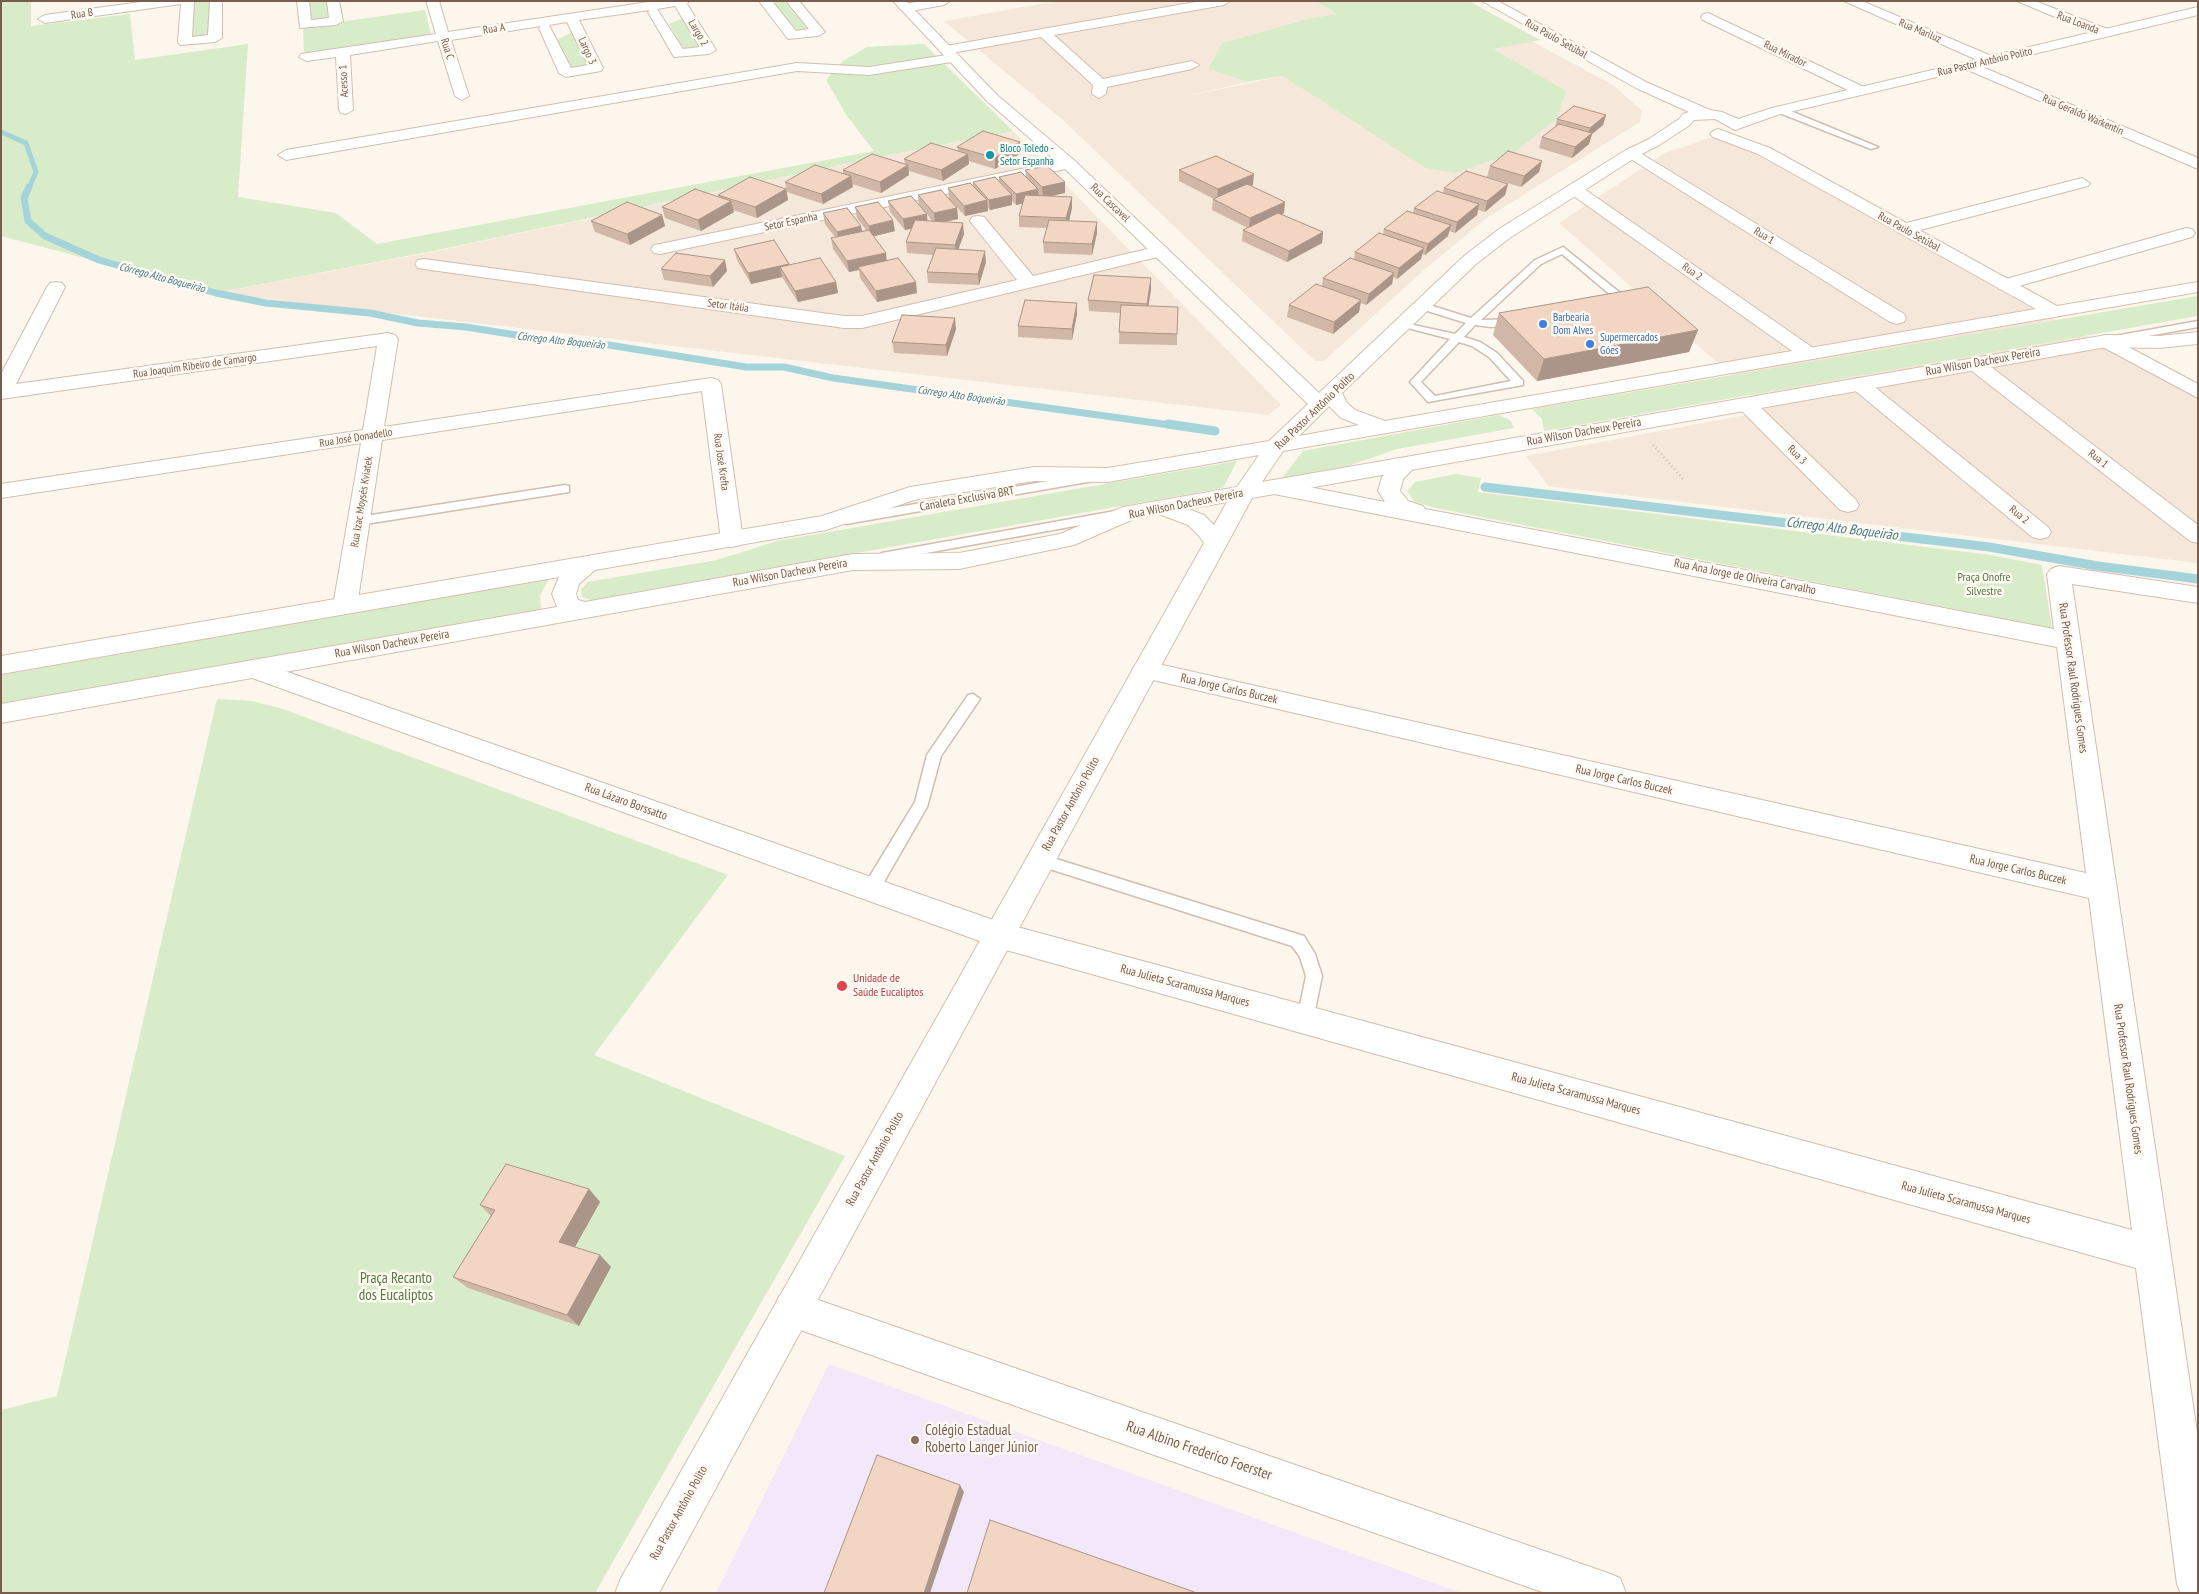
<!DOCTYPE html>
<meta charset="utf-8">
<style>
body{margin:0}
#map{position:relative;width:2199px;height:1594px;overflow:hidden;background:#fdf6ec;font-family:"PT Sans Narrow",sans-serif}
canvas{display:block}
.frame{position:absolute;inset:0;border:2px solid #7a5c4d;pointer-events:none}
</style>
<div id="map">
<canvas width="2199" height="1594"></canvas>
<div class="frame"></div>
</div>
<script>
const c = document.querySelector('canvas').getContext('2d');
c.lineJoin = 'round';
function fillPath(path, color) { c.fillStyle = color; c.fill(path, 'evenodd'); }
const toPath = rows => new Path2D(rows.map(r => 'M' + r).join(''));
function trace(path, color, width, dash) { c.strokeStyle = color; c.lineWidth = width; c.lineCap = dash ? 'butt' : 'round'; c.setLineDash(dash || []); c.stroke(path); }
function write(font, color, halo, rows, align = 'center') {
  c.font = font + ' "PT Sans Narrow",sans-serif'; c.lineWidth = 5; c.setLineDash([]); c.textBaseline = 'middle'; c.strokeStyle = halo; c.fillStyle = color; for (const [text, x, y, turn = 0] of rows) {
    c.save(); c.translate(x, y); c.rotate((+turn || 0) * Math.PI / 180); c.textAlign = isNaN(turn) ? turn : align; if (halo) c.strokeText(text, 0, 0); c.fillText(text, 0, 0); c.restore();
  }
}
const residential = toPath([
 [1058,1,1315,1,1337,14,1311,18,1222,43,1208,69,1247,82,1183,97,1509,29,1613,85,1642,111,1640,122,1488,217,1425,269,1324,361,1315,361,1064,121,944,21],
 [1013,131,1281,405,1268,415,217,293,432,252,880,157],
 [1709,138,1737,142,2198,398,2198,563,1548,486,1526,456,1767,411,1720,365,1559,223,1665,153]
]);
const education = toPath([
 [829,1364,1462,1593,716,1593]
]);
const green = toPath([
 [1,1,31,1,31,26,130,14,135,60,248,44,238,197,336,213,377,244,874,151,847,116,826,80,843,61,867,47,924,44,1013,131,879,157,433,251,216,293,1,236],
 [212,1,210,36,191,39,193,2],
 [308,1,328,1,331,20,311,22],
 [779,1,784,1,808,30,798,32,774,3],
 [1315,1,1469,1,1540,40,1493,49,1566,91,1557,118,1514,153,1455,173,1426,168,1283,76,1247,82,1208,69,1222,43,1311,18,1337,14],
 [425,10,431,35,304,53,303,27],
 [683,18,703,48,685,51,669,24],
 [572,32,589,67,570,70,557,40],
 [2198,296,2198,316,1544,431,1542,419,1532,409],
 [1499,415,1510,420,1514,428,1397,449,1348,466,1282,478,1303,451],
 [1237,461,1223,488,592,600,582,597,581,593,581,589,588,582,717,560,777,541],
 [1456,474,1481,478,1478,492,1991,555,2042,565,2052,628,1436,508,1415,502,1407,491,1415,482],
 [549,579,540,595,541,610,1,706,1,675],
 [217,699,252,701,283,709,728,875,594,1055,845,1156,595,1593,1,1593,1,1410,57,1396]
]);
const streamFar2 = toPath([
 [1,132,26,143,36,172,29,188]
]);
const streamFar1 = toPath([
 [29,187,24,198,28,221,45,236,99,260,216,293,266,303,370,313,418,323,466,327,560,342,609,345,746,367,784,367,833,378,1177,426]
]);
const stream = toPath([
 [1168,424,1215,431],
 [1485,487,1989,547,2098,566,2198,579]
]);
const path = toPath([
 [1653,445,1683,479]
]);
const lane = toPath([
 [1777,108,1783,108,1878,147,1871,149,1777,112,1777,108],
 [1563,247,1634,304,1634,308,1626,308,1562,254,1541,264,1481,320,1516,319,1520,320,1520,324,1491,327,1475,325,1464,337,1480,342,1497,353,1523,381,1523,385,1428,402,1410,382,1450,339,1400,326,1400,322,1455,334,1466,323,1418,308,1418,304,1426,304,1471,318,1535,260,1563,247],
 [1459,342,1472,346,1489,357,1511,381,1435,396,1421,382,1459,342],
 [2198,321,2198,327,2115,342,2110,339,2115,336,2198,321],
 [1089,474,1093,475,1093,481,846,524,840,520,846,516,1089,474],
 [565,485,569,486,569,492,359,525,353,521,359,517,565,485],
 [1115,511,1121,515,1119,518,882,561,876,557,882,553,1115,511],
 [973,694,980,699,941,756,927,807,877,894,871,896,865,894,863,889,865,884,915,802,927,755,968,695,973,694],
 [1040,854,1304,936,1315,954,1322,976,1312,1025,1306,1028,1300,1025,1297,1020,1306,976,1300,957,1292,946,1034,864,1032,860,1034,856,1040,854]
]);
const street = toPath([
 [148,1,194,1,192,37,208,35,210,1,222,1,222,38,215,42,180,45,178,42,181,4,45,23,38,19,45,15,148,1],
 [297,1,309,1,311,20,329,18,327,1,339,1,343,21,336,25,300,28,297,1],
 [426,1,439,1,448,32,655,1,689,1,687,4,716,50,709,54,674,57,648,12,650,10,579,20,603,68,601,71,566,77,559,73,539,28,541,26,451,40,469,96,462,100,455,96,438,41,350,55,353,110,346,114,341,113,339,110,336,57,306,61,299,57,301,54,436,34,426,1],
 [675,6,700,47,683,49,657,9,675,6],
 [567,22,588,65,571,68,549,25,567,22],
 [759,1,772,1,796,31,809,29,786,1,799,1,825,32,818,36,788,39,759,1],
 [921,1,950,1,944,5,905,12,899,8,900,5,921,1],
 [1201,1,1230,1,1224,5,1054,35,1103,79,1192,61,1199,65,1192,69,1107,87,1106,94,1099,98,1092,94,1093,85,1041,37,946,54,939,50,946,46,1201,1],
 [1844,1,1862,1,1994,57,1996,60,1989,64,1984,63,1844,1],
 [2017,1,2035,1,2110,30,2112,33,2110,36,2100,36,2017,1],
 [1708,13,1866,88,1868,91,1861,95,1856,94,1703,20,1701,17,1703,14,1708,13],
 [953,54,958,55,960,58,958,61,869,75,797,71,286,160,278,155,286,150,797,63,869,67,953,54],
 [1968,61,2198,158,2198,169,1963,68,1961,65,1968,61],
 [1632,148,1904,314,1906,318,1904,322,1897,324,1890,322,1626,156,1624,153,1626,150,1632,148],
 [1069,159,1077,164,1075,167,660,254,654,253,651,249,654,245,660,244,1069,159],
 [2082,178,2090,183,2088,186,1905,234,1899,233,1896,229,1899,225,2082,178],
 [1574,184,1580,186,1816,350,1819,354,1816,358,1802,358,1568,192,1566,189,1568,186,1574,184],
 [978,216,984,217,1033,276,1160,246,1166,247,1169,251,1166,255,862,328,844,328,424,269,418,268,415,264,418,260,424,259,844,316,862,316,1017,280,970,221,972,217,978,216],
 [2186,228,2192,229,2195,233,2192,237,2005,290,1999,289,1996,285,1999,281,2186,228],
 [56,282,62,283,65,287,16,384,388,333,395,335,398,339,384,427,711,378,718,380,721,384,743,540,740,545,732,547,724,545,721,540,702,391,382,440,357,606,353,612,345,614,337,612,333,606,361,443,1,498,1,484,363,430,377,346,1,399,1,374,47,287,50,283,56,282],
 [2106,335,2198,384,2198,398,2099,345,2096,341,2099,337,2106,335],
 [1975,358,1982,360,2198,525,2198,543,2190,541,1968,368,1965,364,1968,360,1975,358],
 [1859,378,1866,380,2048,527,2051,532,2048,537,2040,539,2032,537,1852,388,1849,384,1852,380,1859,378],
 [1746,398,1753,400,1856,500,1859,505,1856,510,1848,512,1840,510,1739,408,1736,404,1739,400,1746,398],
 [1407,458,1415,459,1418,464,1403,479,1400,491,1408,501,1423,506,1425,509,2054,629,2047,574,2051,569,2059,566,2198,587,2198,603,2072,584,2198,1439,2198,1593,2181,1593,2177,1584,2136,1268,999,948,244,675,240,669,244,663,253,660,262,663,999,922,2132,1230,2089,898,1136,676,1132,670,1136,664,1145,661,2086,873,2057,647,1274,494,1266,492,1263,487,1266,482,1274,480,1385,502,1378,491,1382,477,1399,459,1407,458],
 [792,1291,1605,1572,1620,1578,1626,1593,1545,1593,792,1327,779,1322,774,1309,779,1296,792,1291]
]);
const secondary = toPath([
 [893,1,906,1,997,95,1075,161,1319,393,1464,256,1499,229,1626,150,1649,139,1679,119,1683,114,1689,112,1636,88,1482,1,1498,1,1646,82,1710,110,1722,112,1738,119,1772,108,2198,7,2198,15,1777,115,1735,130,1715,119,1694,120,1690,125,1659,145,1638,156,1511,237,1476,264,1342,393,1347,403,1355,410,1385,421,2036,309,1758,154,1713,137,1710,134,1713,131,1718,129,1770,148,2057,306,2198,282,2198,292,1283,451,1262,482,2106,335,2159,336,2198,332,2198,344,2159,348,2106,347,1252,498,659,1593,615,1593,621,1578,1204,543,1199,536,1188,525,1159,514,1136,518,1074,545,959,569,853,570,1,723,1,704,557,607,552,594,559,577,1,674,1,656,822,516,910,487,1034,467,1108,468,1269,441,1308,404,1063,167,987,101,893,1],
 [1329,406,1341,418,1359,425,1299,436,1329,406],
 [1259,455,1237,487,1123,507,1060,534,959,553,853,554,585,602,578,600,576,594,579,584,595,570,826,530,914,500,1034,481,1108,482,1259,455],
 [1227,502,1214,525,1204,515,1188,509,1227,502]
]);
const wall = toPath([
 [1606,115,1603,125,1592,134,1589,144,1572,158,1539,148,1542,137,1555,128,1557,119],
 [1020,142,1021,153,995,169,969,161,969,164,943,181,909,171,909,175,881,193,852,184,853,187,823,204,787,192,788,200,757,218,733,210,734,212,701,231,665,218,662,207,719,197,718,195,786,189,785,182,843,173,843,170,905,164,904,159,958,150,957,147],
 [1542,161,1539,172,1521,187,1487,177,1490,166],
 [1025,170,1065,182,1065,193,1050,196,1072,208,1069,221,1097,222,1097,233,1092,255,1044,253,1043,242,1047,228,1019,227,1019,216,1023,203,1016,205,1012,201,1012,205,990,210,987,207,988,211,965,216,949,199,948,188,973,186,973,182,999,181,999,177,1026,177],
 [1179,170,1253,185,1251,186,1284,213,1281,214,1323,232,1322,243,1287,262,1242,241,1243,230,1248,228,1212,210,1213,199,1214,199,1179,181],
 [1508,184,1505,195,1485,212,1478,210,1477,215,1455,233,1449,231,1448,236,1425,255,1422,254,1421,259,1397,279,1393,277,1392,284,1366,305,1361,303,1359,312,1333,334,1287,317,1289,305,1322,286,1323,278,1354,259,1355,252,1383,234,1384,229,1413,213,1414,208,1443,193,1444,188],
 [918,195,957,208,958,219,944,222,964,234,958,249,986,262,979,285,928,283,927,272,933,255,907,253,906,242,911,229,905,230,890,212,888,201,919,205],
 [927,214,932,221,927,221],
 [855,207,895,231,874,236,887,260,917,293,877,302,860,278,859,270,849,272,833,249,831,238,835,237,825,224,823,213,861,226,862,231,866,230,857,218],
 [662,215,665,226,630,245,595,232,591,221],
 [734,249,789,264,789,265,836,282,838,293,798,302,782,277,751,284,737,260],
 [661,269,727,271,713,287,664,280],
 [1151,278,1151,290,1148,306,1177,334,1177,345,1119,344,1120,313,1089,311,1088,300],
 [1499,313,1698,330,1689,352,1537,381,1493,335],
 [1077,314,1072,340,1018,337,1018,326],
 [956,329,947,356,894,353,892,342],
 [589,1189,600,1202,575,1247,600,1255,611,1267,579,1326,468,1288,453,1277,491,1216,480,1205]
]);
const shadedWall = toPath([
 [1606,115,1603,125,1592,134,1589,144,1572,158,1575,147,1587,137,1590,128],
 [1020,142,1021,153,995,169,995,158],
 [968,154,969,164,943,181,941,170],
 [1542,161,1539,172,1521,187,1524,176],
 [908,165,909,175,881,193,880,182],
 [1254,174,1253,185,1217,200,1218,189],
 [851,176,853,187,823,204,821,194],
 [1065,182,1065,193,1043,198,1042,187],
 [1508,184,1505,195,1485,212,1487,201],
 [786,189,788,200,757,218,755,207],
 [1038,189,1039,200,1016,205,1016,194],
 [1012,195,1012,205,990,210,989,200],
 [1072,197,1072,208,1067,229,1066,218],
 [987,200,988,211,965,216,964,206],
 [731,201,734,212,701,231,698,220],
 [1285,202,1284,213,1249,229,1250,218],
 [1479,204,1477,215,1455,233,1457,222],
 [957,208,958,219,935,224,934,213],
 [927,214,928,225,905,230,903,219],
 [662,215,665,226,630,245,627,234],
 [893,220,895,231,871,237,869,226],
 [1097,222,1097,233,1092,255,1092,244],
 [963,223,964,234,956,256,955,245],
 [1451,225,1448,236,1425,255,1428,244],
 [861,226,863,237,839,243,837,232],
 [1323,232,1322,243,1287,262,1289,251],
 [1424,248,1421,259,1397,279,1399,268],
 [985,251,986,262,979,285,978,274],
 [886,253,887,264,858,267,859,270,849,272,847,261],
 [725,260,727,271,713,287,710,276],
 [789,264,791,275,780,267,782,277,751,284,748,273],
 [1394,273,1392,284,1366,305,1369,294],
 [1151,278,1151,290,1147,315,1147,304],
 [836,282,838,293,798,302,795,291],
 [916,282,917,293,877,302,876,291],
 [1361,300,1359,312,1333,334,1334,322],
 [1077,303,1077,314,1072,340,1072,329],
 [955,318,956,329,947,356,946,345],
 [1698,330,1689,352,1537,381,1544,359],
 [589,1189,600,1202,571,1254,559,1242],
 [600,1255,611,1267,579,1326,567,1315],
 [960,1485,964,1492,930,1593,924,1593]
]);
const building = toPath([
 [1574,106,1606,115,1590,128,1557,119,1574,106],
 [1559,124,1592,133,1575,147,1542,137,1559,124],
 [983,131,1020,142,995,158,957,147,983,131],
 [931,143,968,154,941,170,904,159,931,143],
 [1508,151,1542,161,1524,176,1490,166,1508,151],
 [872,154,908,165,880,182,843,170,872,154],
 [1216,156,1254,174,1218,189,1179,170,1216,156],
 [815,165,851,176,821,194,785,182,815,165],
 [1047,166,1065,182,1042,187,1025,170,1047,166],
 [1466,171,1508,184,1487,201,1444,188,1466,171],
 [1021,172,1038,189,1016,194,999,177,1021,172],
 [750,177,786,189,755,207,718,195,750,177],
 [995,177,1012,195,989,200,973,182,995,177],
 [970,183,987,200,964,206,948,188,970,183],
 [1247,184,1285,202,1250,218,1213,199,1247,184],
 [695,189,731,201,698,220,662,207,695,189],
 [941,190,957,208,934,213,918,195,941,190],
 [1437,191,1479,204,1457,222,1414,208,1437,191],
 [1025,195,1072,197,1066,218,1019,216,1025,195],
 [911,196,927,214,903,219,888,201,911,196],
 [627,202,662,215,627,234,591,221,627,202],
 [878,202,893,220,869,226,855,207,878,202],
 [847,208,861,226,837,232,823,213,847,208],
 [1407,211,1451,225,1428,244,1384,229,1407,211],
 [1278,213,1323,232,1289,251,1243,230,1278,213],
 [915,220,963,223,955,245,906,242,915,220],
 [1049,220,1097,222,1092,244,1043,242,1049,220],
 [869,230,886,253,847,261,831,238,869,230],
 [1379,233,1424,248,1399,268,1355,252,1379,233],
 [774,240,789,264,748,273,734,249,774,240],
 [936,248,985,251,978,274,927,272,936,248],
 [676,253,725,260,710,276,661,269,676,253],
 [820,258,836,282,795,291,780,267,820,258],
 [898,258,916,282,876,291,858,267,898,258],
 [1350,258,1394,273,1369,294,1323,278,1350,258],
 [1094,275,1151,278,1147,304,1088,300,1094,275],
 [1316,284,1361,300,1334,322,1289,305,1316,284],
 [1648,287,1698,330,1544,359,1499,313,1648,287],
 [1025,300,1077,303,1072,329,1018,326,1025,300],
 [1121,305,1178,307,1177,334,1119,332,1121,305],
 [902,315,955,318,946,345,892,342,902,315],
 [506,1164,589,1189,559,1242,600,1255,567,1315,453,1277,495,1210,480,1205,506,1164],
 [877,1455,960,1485,924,1593,824,1593,877,1455],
 [990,1520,1197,1593,967,1593,990,1520]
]);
const markers = [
 [990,155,5,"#0f9aa8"],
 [1543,324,5,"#3f7fe0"],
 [1590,344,5,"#3f7fe0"],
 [842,986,6,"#e0444e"],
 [915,1440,5,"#8d6e63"]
];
const farStreetnames = [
 ["Rua B",82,14,-8],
 ["Rua Loanda",2078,23,21],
 ["Rua A",494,29,-8],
 ["Rua Mariluz",1920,31,23],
 ["Largo 2",698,33,59],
 ["Rua Paulo Setúbal",1556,39,29],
 ["Rua C",447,49,73],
 ["Largo 3",587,51,66],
 ["Rua Mirador",1785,54,26],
 ["Rua Pastor Antônio Polito",1985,62,-13],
 ["Acesso 1",344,81,-93],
 ["Rua Geraldo Warkentin",2083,115,23],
 ["Rua Cascavel",1110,203,44],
 ["Setor Espanha",791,222,-12],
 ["Rua Paulo Setúbal",1909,232,29],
 ["Rua 1",1764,236,32],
 ["Rua 2",1692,272,35],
 ["Setor Itália",728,306,8],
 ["Rua Joaquim Ribeiro de Camargo",195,366,-8],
 ["Rua José Donadello",356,438,-9],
 ["Rua 3",1797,455,45],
 ["Rua 1",2098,459,38],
 ["Rua José Krefta",721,462,82],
 ["Rua Izac Moysés Kviatek",362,502,-81],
 ["Rua 2",2019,515,39]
];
const farCulturenames = [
 ["Bloco Toledo -",1000,149],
 ["Setor Espanha",1000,162]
];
const farWaternames = [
 ["Córrego Alto Boqueirão",162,278,15],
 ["Córrego Alto Boqueirão",561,341,6],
 ["Córrego Alto Boqueirão",961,396,8]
];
const farShopnames = [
 ["Barbearia",1553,318],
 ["Dom Alves",1553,331],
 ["Supermercados",1600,338],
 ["Góes",1600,351]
];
const streetNames = [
 ["Rua Wilson Dacheux Pereira",1983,362,-10],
 ["Rua Pastor Antônio Polito",1315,411,-44],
 ["Rua Wilson Dacheux Pereira",1584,432,-10],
 ["Canaleta Exclusiva BRT",967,499,-10],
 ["Rua Wilson Dacheux Pereira",1186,504,-11],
 ["Rua Wilson Dacheux Pereira",790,573,-10],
 ["Rua Ana Jorge de Oliveira Carvalho",1745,577,11],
 ["Rua Wilson Dacheux Pereira",392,644,-10],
 ["Rua Professor Raul Rodrigues Gomes",2073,678,82],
 ["Rua Jorge Carlos Buczek",1229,689,13],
 ["Rua Jorge Carlos Buczek",1624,780,13],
 ["Rua Lázaro Borssatto",626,802,20],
 ["Rua Pastor Antônio Polito",1071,804,-61],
 ["Rua Jorge Carlos Buczek",2018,870,13],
 ["Rua Julieta Scaramussa Marques",1185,986,15],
 ["Rua Professor Raul Rodrigues Gomes",2128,1079,82],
 ["Rua Julieta Scaramussa Marques",1576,1094,15],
 ["Rua Pastor Antônio Polito",875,1159,-61],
 ["Rua Julieta Scaramussa Marques",1966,1203,15],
 ["Rua Pastor Antônio Polito",679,1513,-61]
];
const parkNames = [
 ["Praça Onofre",1984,578],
 ["Silvestre",1984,592]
];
const healthNames = [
 ["Unidade de",853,979],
 ["Saúde Eucaliptos",853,993]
];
const waterNames = [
 ["Córrego Alto Boqueirão",1842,529,7]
];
const nearParknames = [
 ["Praça Recanto",396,1279],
 ["dos Eucaliptos",396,1296]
];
const nearEducationnames = [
 ["Colégio Estadual",925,1431],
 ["Roberto Langer Júnior",925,1448]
];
const nearStreetnames = [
 ["Rua Albino Frederico Foerster",1199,1451,19]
];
fillPath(residential, '#f5e8da');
fillPath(education, '#f3e8fa');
fillPath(green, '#d8ecc9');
trace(streamFar2, '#a5d3da', 5);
trace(streamFar1, '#a5d3da', 7);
trace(stream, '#a5d3da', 9);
trace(lane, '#d1beb0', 3);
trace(street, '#d1beb0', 2);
trace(secondary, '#d6c0b0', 2);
trace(path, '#d9b8a5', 2.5, [1, 3]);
fillPath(lane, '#fff');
fillPath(street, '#fff');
fillPath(secondary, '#fff');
fillPath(wall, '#d1b7a8');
fillPath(shadedWall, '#aa9588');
fillPath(building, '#f3d5c3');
trace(building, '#aa9588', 1);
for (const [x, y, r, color] of markers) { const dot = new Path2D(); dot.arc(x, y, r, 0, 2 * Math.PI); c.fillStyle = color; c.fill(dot); trace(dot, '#fffaf3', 2); }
write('11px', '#7a5c4d', '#fffaf3', farStreetnames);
write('11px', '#0d838f', '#fffaf3', farCulturenames, 'left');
write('italic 11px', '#437c86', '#fffaf3', farWaternames);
write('11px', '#366cbe', '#fffaf3', farShopnames, 'left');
write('12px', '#7a5c4d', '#fffaf3', streetNames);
write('12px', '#537a41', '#fffaf3', parkNames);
write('12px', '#be3a42', '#fffaf3', healthNames, 'left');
write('italic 14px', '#437c86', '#fffaf3', waterNames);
write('15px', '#537a41', '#fffaf3', nearParknames);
write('15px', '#785e54', '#fffaf3', nearEducationnames, 'left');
write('15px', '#7a5c4d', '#fffaf3', nearStreetnames);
</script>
